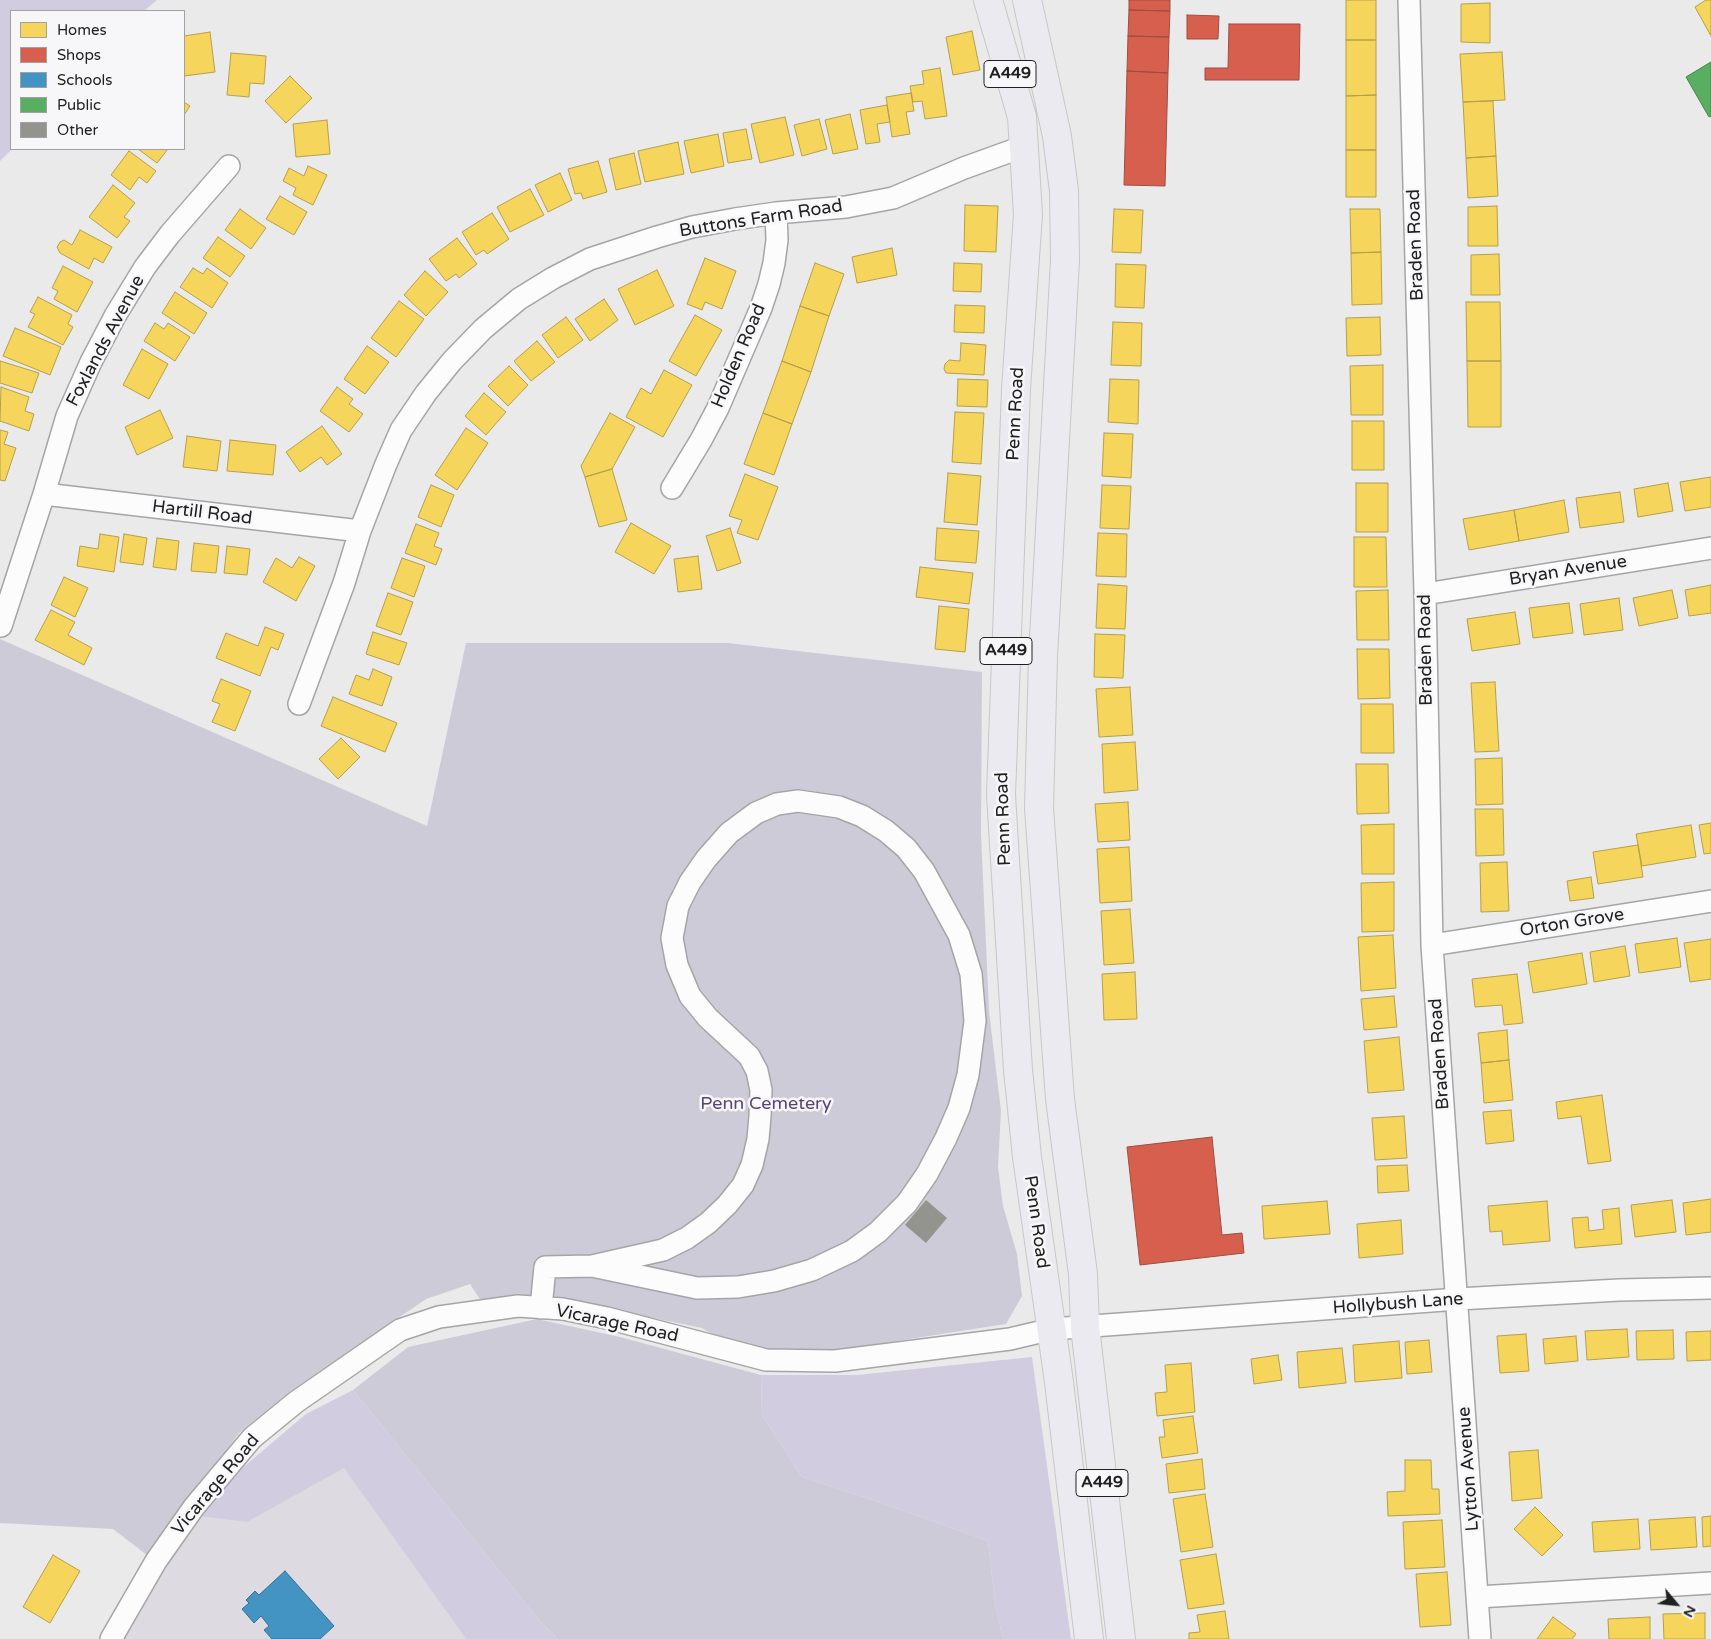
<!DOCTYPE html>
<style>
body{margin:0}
#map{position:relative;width:1711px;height:1639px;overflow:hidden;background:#eaeaeb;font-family:"Varela Round",sans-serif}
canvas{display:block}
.legend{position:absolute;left:10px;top:10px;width:175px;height:140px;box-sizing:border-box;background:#f7f6f9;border:1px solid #a1a0a3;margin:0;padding:6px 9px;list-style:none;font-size:15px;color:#202021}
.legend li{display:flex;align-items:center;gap:10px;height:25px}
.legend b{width:25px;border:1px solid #a1a0a3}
.north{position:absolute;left:1651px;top:1579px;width:50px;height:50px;-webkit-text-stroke:4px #f7f6f9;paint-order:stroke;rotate:118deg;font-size:14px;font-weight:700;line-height:20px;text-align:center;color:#202021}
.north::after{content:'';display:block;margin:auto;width:18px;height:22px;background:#202021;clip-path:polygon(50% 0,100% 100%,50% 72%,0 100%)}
</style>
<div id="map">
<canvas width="1711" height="1639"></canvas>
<ul class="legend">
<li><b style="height:14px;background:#f6d55c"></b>Homes</li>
<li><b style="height:14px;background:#d6604d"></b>Shops</li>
<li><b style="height:14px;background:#4393c3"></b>Schools</li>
<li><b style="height:14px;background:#5aae61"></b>Public</li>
<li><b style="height:14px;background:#93948e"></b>Other</li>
</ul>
<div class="north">N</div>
</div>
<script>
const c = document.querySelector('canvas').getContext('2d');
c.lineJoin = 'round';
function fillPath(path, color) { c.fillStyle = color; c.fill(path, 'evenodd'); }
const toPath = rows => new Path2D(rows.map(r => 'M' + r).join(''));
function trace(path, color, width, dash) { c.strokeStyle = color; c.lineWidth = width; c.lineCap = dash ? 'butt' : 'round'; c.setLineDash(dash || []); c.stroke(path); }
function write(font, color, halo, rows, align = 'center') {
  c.font = font + ' "Varela Round",sans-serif'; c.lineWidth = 5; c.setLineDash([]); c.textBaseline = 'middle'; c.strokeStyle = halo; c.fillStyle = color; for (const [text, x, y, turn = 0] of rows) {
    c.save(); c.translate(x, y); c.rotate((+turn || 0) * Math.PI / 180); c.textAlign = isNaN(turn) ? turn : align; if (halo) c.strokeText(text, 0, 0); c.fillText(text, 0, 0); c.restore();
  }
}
const built = toPath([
 [306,1414,466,1639,119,1639,170,1553,226,1482]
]);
const green = toPath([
 [0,639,427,826,466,643,728,643,982,672,981,834,989,1011,1001,1111,998,1167,1003,1206,1017,1254,1022,1296,1006,1324,819,1353,766,1353,724,1341,702,1328,624,1312,483,1304,470,1284,426,1299,288,1393,239,1433,148,1556,113,1529,0,1523],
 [537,1319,620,1337,761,1375,762,1415,802,1477,876,1501,988,1541,995,1604,1003,1639,558,1639,539,1620,353,1390,408,1347]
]);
const forest = toPath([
 [0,0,157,0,144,11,11,11,12,149,0,161],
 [1032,1357,1071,1639,1003,1639,995,1604,988,1541,876,1501,802,1477,762,1415,761,1375,857,1375],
 [353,1390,539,1620,558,1639,466,1639,344,1468,247,1522,200,1516,226,1482,306,1414]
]);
const homes = toPath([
 [1346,0,1376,0,1376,40,1346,40,1346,0],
 [1706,0,1711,0,1711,36,1695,7,1706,0],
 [1490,3,1490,43,1461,42,1461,4,1490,3],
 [972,31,980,70,953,75,946,37,972,31],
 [210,32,215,72,184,76,184,36,210,32],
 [1346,40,1376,40,1376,95,1346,96,1346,40],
 [1502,52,1505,100,1463,102,1460,54,1502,52],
 [231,53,266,56,264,84,250,83,249,97,227,95,231,53],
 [940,68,947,116,925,119,922,101,913,102,910,86,924,84,922,71,940,68],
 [290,76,312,98,286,123,265,101,290,76],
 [911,93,914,111,906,112,910,134,892,137,886,97,911,93],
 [1376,95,1376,150,1346,150,1346,96,1376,95],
 [1493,101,1496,156,1466,158,1463,102,1493,101],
 [184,102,190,106,184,115,184,102],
 [887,105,890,122,877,124,880,142,866,144,860,110,887,105],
 [850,114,858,149,833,154,825,120,850,114],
 [785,117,794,155,760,163,751,124,785,117],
 [819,119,827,149,802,156,794,125,819,119],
 [327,120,330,154,296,157,293,124,327,120],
 [746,129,752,159,728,163,723,133,746,129],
 [718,134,724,166,691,173,684,141,718,134],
 [678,142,684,174,645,182,638,151,678,142],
 [138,149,168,149,157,163,138,149],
 [1346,150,1376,150,1376,197,1346,197,1346,150],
 [129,151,156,171,147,183,139,177,130,190,111,175,129,151],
 [634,153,641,184,616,190,609,159,634,153],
 [1496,156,1498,196,1468,198,1466,158,1496,156],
 [598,161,607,192,583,199,581,193,575,194,568,169,598,161],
 [308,166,327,175,313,205,293,195,296,188,283,181,289,168,304,176,308,166],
 [560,173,572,200,548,212,535,185,560,173],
 [113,185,135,203,124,217,130,221,117,238,89,217,113,185],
 [530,189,544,215,510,232,497,207,530,189],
 [280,196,307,212,294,235,266,219,280,196],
 [965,205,998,206,996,252,964,251,965,205],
 [1497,206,1498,246,1468,246,1468,207,1497,206],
 [240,209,266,228,251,249,225,230,240,209],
 [1114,209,1143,210,1141,253,1112,252,1114,209],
 [1350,209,1380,209,1381,252,1351,253,1350,209],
 [492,213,509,239,487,254,484,250,476,255,462,232,492,213],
 [80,230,112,247,103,263,94,258,89,269,60,253,57,247,60,242,64,240,72,245,80,230],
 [218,237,245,256,230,277,203,258,218,237],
 [457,238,477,264,459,278,456,274,446,281,429,259,457,238],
 [892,248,897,275,857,283,852,257,892,248],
 [1381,252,1382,304,1352,305,1351,253,1381,252],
 [1499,254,1500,295,1471,295,1471,255,1499,254],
 [705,258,736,271,722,309,705,302,702,310,687,304,705,258],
 [815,263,844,274,829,316,800,306,815,263],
 [954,263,982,264,981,292,953,291,954,263],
 [1116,264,1146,265,1144,308,1115,307,1116,264],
 [63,266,93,282,77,312,54,299,58,291,52,288,63,266],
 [193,268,203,274,207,268,228,283,212,308,180,287,193,268],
 [657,270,674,306,635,325,618,289,657,270],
 [425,271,448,292,426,316,404,295,425,271],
 [175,292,207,313,194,334,162,313,175,292],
 [38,297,72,315,68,324,73,327,63,345,28,327,35,314,30,312,38,297],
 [604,299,618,320,590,341,575,319,604,299],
 [399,301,424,319,396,357,371,338,399,301],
 [1466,302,1500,302,1501,361,1467,361,1466,302],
 [955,305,985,306,984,333,954,332,955,305],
 [800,306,829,316,811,372,782,361,800,306],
 [695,315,722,330,696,376,669,361,695,315],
 [566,317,583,340,558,358,542,335,566,317],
 [1380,317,1381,355,1347,356,1346,318,1380,317],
 [1113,322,1142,323,1141,366,1111,365,1113,322],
 [155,323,164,329,168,323,190,337,175,361,144,341,155,323],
 [15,328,61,347,50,375,3,356,15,328],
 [537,341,555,362,531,381,514,361,537,341],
 [961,343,986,345,984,375,946,373,944,369,945,364,949,360,960,361,961,343],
 [367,346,389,362,365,394,344,379,367,346],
 [142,349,168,364,149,399,123,385,142,349],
 [0,361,39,373,32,393,0,383,0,361],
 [782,361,811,372,792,424,763,413,782,361],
 [1467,361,1501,361,1501,427,1468,427,1467,361],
 [1383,365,1383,415,1351,415,1350,366,1383,365],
 [509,366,528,385,508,406,488,386,509,366],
 [664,370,692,385,663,437,626,417,641,388,651,394,664,370],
 [958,379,988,380,987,407,957,406,958,379],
 [1110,379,1139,380,1138,424,1108,422,1110,379],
 [1,387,29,397,25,411,34,414,29,431,0,421,1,387],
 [337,387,353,399,349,404,363,414,349,432,320,411,337,387],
 [484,393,506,412,486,435,465,416,484,393],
 [160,410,173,438,137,455,125,427,160,410],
 [955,412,984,413,981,464,952,462,955,412],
 [610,413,635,427,612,469,585,477,581,466,610,413],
 [763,413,792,424,774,475,744,464,763,413],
 [1352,421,1384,421,1384,470,1352,470,1352,421],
 [322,426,342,454,327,465,321,457,300,472,286,452,322,426],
 [466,428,488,443,457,490,435,475,466,428],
 [0,430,8,432,4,444,16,448,5,481,0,480,0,430],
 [1104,433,1133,434,1131,478,1102,476,1104,433],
 [187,436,221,441,217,471,183,467,187,436],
 [230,440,276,445,273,475,227,471,230,440],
 [612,469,627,520,599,527,585,477,612,469],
 [948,473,981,476,977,525,944,522,948,473],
 [745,474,778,487,758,540,737,533,742,520,729,516,745,474],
 [1711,477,1711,507,1685,511,1680,482,1711,477],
 [1356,483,1388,483,1388,532,1356,532,1356,483],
 [1668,483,1673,511,1638,517,1634,489,1668,483],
 [431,485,454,495,441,527,418,517,431,485],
 [1102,485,1131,486,1129,529,1100,528,1102,485],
 [1620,492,1624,522,1580,528,1576,498,1620,492],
 [1564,500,1569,532,1519,541,1514,510,1564,500],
 [1514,510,1519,541,1469,550,1463,519,1514,510],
 [631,523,671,546,654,574,615,552,631,523],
 [416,524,439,533,434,546,442,549,436,565,405,553,416,524],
 [730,528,741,563,717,571,706,536,730,528],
 [937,528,979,531,976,563,935,560,937,528],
 [1098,533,1127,534,1126,577,1096,576,1098,533],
 [100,534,119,537,114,572,77,566,80,546,98,549,100,534],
 [124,534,147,538,143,565,120,562,124,534],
 [1354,537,1386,537,1387,587,1354,587,1354,537],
 [157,538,179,541,176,570,153,567,157,538],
 [194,543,219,546,216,573,191,571,194,543],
 [227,546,250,549,247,575,224,573,227,546],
 [698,556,702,589,678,592,674,559,698,556],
 [299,557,315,566,296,601,263,582,276,558,292,568,299,557],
 [402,558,425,566,414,597,391,588,402,558],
 [920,567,973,573,969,604,916,597,920,567],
 [64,577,88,588,75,617,51,605,64,577],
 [1098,584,1127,586,1125,629,1096,628,1098,584],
 [1711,585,1711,613,1689,616,1685,590,1711,585],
 [1388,590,1389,640,1357,640,1356,591,1388,590],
 [1672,590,1678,618,1639,626,1633,598,1672,590],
 [388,593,413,602,401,635,376,626,388,593],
 [1619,598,1623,630,1584,635,1580,604,1619,598],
 [1569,603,1573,633,1533,638,1529,608,1569,603],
 [939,606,969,609,965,652,935,649,939,606],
 [51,610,75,622,68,635,92,648,84,665,35,640,51,610],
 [1515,612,1520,644,1472,651,1467,619,1515,612],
 [265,627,284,634,278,650,271,647,260,676,216,658,226,633,258,646,265,627],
 [373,632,407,643,399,665,366,654,373,632],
 [1095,634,1125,635,1123,678,1094,677,1095,634],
 [1357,649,1389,649,1390,698,1358,699,1357,649],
 [373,669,392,677,382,706,349,694,356,675,369,680,373,669],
 [221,679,251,691,235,731,212,722,220,704,212,701,221,679],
 [1495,682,1499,751,1475,752,1471,683,1495,682],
 [1130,687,1133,735,1099,737,1096,689,1130,687],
 [333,697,397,723,385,752,321,726,333,697],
 [1361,704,1393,704,1394,753,1361,753,1361,704],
 [341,738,360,757,338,779,319,759,341,738],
 [1135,742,1138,790,1104,793,1102,744,1135,742],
 [1502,758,1503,804,1476,805,1475,759,1502,758],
 [1356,764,1388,764,1389,813,1357,814,1356,764],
 [1128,802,1130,840,1098,842,1095,804,1128,802],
 [1475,809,1503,809,1504,855,1476,856,1475,809],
 [1711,823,1711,853,1704,854,1699,825,1711,823],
 [1394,824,1394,874,1362,874,1361,825,1394,824],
 [1691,825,1696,857,1642,866,1636,834,1691,825],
 [1638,845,1643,877,1598,884,1593,852,1638,845],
 [1129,847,1132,901,1100,903,1097,849,1129,847],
 [1507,862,1509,911,1481,912,1480,863,1507,862],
 [1591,877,1594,898,1570,901,1567,881,1591,877],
 [1394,882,1394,931,1362,932,1361,883,1394,882],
 [1130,909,1134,963,1104,965,1101,911,1130,909],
 [1393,935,1396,988,1361,991,1358,937,1393,935],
 [1677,938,1681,967,1639,973,1635,944,1677,938],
 [1711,939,1711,979,1690,982,1684,943,1711,939],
 [1625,946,1630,976,1594,982,1590,952,1625,946],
 [1582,953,1587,984,1533,993,1528,962,1582,953],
 [1135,972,1137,1019,1104,1020,1102,974,1135,972],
 [1517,974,1523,1023,1504,1025,1502,1005,1475,1007,1472,979,1517,974],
 [1394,996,1397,1027,1364,1030,1361,999,1394,996],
 [1507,1030,1509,1060,1481,1063,1478,1033,1507,1030],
 [1399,1037,1404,1090,1368,1093,1364,1041,1399,1037],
 [1509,1060,1513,1100,1484,1103,1481,1063,1509,1060],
 [1602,1095,1611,1161,1588,1164,1581,1116,1558,1119,1556,1102,1602,1095],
 [1511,1110,1514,1141,1486,1144,1483,1112,1511,1110],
 [1404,1116,1407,1158,1375,1160,1372,1118,1404,1116],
 [1407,1165,1409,1191,1378,1193,1377,1166,1407,1165],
 [1711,1199,1711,1232,1686,1235,1683,1203,1711,1199],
 [1672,1200,1676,1232,1635,1237,1631,1205,1672,1200],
 [1327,1201,1330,1234,1264,1239,1262,1206,1327,1201],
 [1547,1201,1550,1241,1503,1245,1502,1231,1490,1232,1488,1206,1547,1201],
 [1619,1208,1622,1244,1575,1248,1572,1218,1588,1217,1589,1231,1604,1229,1602,1210,1619,1208],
 [1401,1220,1403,1254,1359,1258,1357,1224,1401,1220],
 [1627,1329,1629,1357,1587,1360,1585,1331,1627,1329],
 [1673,1330,1674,1359,1637,1360,1636,1331,1673,1330],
 [1711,1331,1711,1360,1687,1361,1686,1332,1711,1331],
 [1526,1334,1529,1371,1500,1373,1497,1336,1526,1334],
 [1576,1336,1578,1361,1545,1364,1543,1339,1576,1336],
 [1429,1340,1432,1372,1407,1374,1405,1342,1429,1340],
 [1399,1341,1402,1378,1355,1382,1353,1345,1399,1341],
 [1342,1348,1346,1383,1299,1388,1297,1352,1342,1348],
 [1278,1355,1282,1380,1254,1384,1251,1359,1278,1355],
 [1191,1363,1195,1412,1157,1416,1155,1393,1167,1392,1165,1365,1191,1363],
 [1193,1416,1198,1453,1162,1458,1159,1437,1165,1437,1163,1420,1193,1416],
 [1538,1450,1542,1498,1512,1501,1509,1452,1538,1450],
 [1202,1459,1205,1489,1169,1493,1166,1464,1202,1459],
 [1405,1460,1431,1460,1432,1489,1439,1489,1440,1514,1388,1516,1387,1492,1405,1491,1405,1460],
 [1205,1494,1213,1547,1181,1552,1173,1499,1205,1494],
 [1535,1507,1563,1535,1542,1556,1514,1529,1535,1507],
 [1711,1516,1711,1546,1703,1547,1702,1517,1711,1516],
 [1695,1517,1697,1547,1651,1550,1649,1520,1695,1517],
 [1638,1519,1640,1549,1594,1552,1592,1522,1638,1519],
 [1442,1520,1445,1567,1405,1569,1403,1522,1442,1520],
 [1216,1554,1224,1604,1188,1609,1180,1560,1216,1554],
 [53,1555,80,1571,50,1623,23,1607,53,1555],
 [1447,1572,1451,1625,1420,1627,1416,1574,1447,1572],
 [1225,1611,1229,1639,1189,1639,1189,1633,1200,1632,1197,1615,1225,1611],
 [1705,1613,1705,1639,1664,1639,1663,1614,1705,1613],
 [1553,1617,1576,1634,1572,1639,1537,1639,1553,1617],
 [1650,1617,1650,1639,1609,1639,1608,1619,1650,1617]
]);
const shops = toPath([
 [1129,0,1170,0,1170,11,1129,10,1129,0],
 [1129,10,1170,11,1169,37,1128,36,1129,10],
 [1187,15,1219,16,1218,39,1187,39,1187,15],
 [1229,24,1300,24,1299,80,1205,80,1205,68,1228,68,1229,24],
 [1128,36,1169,37,1168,73,1127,71,1128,36],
 [1127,71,1168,73,1165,186,1124,185,1127,71],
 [1212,1137,1222,1235,1242,1233,1244,1253,1140,1265,1127,1147,1212,1137]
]);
const schools = toPath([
 [285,1571,334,1626,320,1639,272,1639,264,1630,269,1626,261,1616,254,1623,242,1609,249,1603,246,1600,255,1591,259,1595,285,1571]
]);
const public = toPath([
 [1711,62,1711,116,1709,117,1686,77,1711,62]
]);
const building = toPath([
 [926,1200,947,1218,926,1243,905,1225]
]);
const minor = toPath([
 [1409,0,1425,594,1432,945,1480,1639],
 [672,488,701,440,718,408,761,308,769,284,774,263,777,240,776,213],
 [44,494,360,531],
 [1425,594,1711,548],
 [1,626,44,494,67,416,91,362,115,316,145,267,170,234,229,166],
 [299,704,344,583,360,531,386,464,401,430,426,393,452,361,483,329,519,299,553,278,590,259,657,237,692,227,735,219,776,213,846,207,893,198,964,168,1025,146],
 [1432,945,1711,901],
 [541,1308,545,1267,592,1266,663,1250,687,1238,708,1223,727,1205,743,1185,752,1165,758,1139,760,1116,761,1090,757,1071,749,1056,708,1018,690,996,677,965,672,938,678,906,690,882,706,859,729,833,756,813,777,804,798,801,839,807,862,816,886,831,906,848,924,871,959,935,971,974,975,1021,968,1075,959,1108,946,1138,927,1174,907,1203,878,1232,852,1251,812,1270,774,1281,738,1287,697,1288,592,1266],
 [1478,1597,1711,1583],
 [111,1639,156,1561,194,1507,252,1438,296,1402,400,1330,439,1317,518,1306,563,1309,607,1318,766,1360,835,1361,1010,1339,1052,1329,1120,1324,1458,1299,1619,1290,1711,1288]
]);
const trunk = toPath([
 [988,0,1022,117,1028,214,1016,389,1001,795,1018,1070,1027,1157,1059,1382,1089,1639],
 [1027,0,1057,136,1064,191,1065,260,1043,656,1039,808,1060,1099,1083,1274,1085,1327,1121,1639]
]);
const shields = [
 [1010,74,52],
 [1006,651,52],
 [1102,1483,52]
];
const shieldNames = [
 ["A449",1010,74],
 ["A449",1006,651],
 ["A449",1102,1483]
];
const streetNames = [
 ["Buttons Farm Road",761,219,-9],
 ["Braden Road",1416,245,-92],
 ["Foxlands Avenue",106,341,-62],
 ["Holden Road",739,356,-67],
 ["Penn Road",1016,414,-87],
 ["Hartill Road",202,513,7],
 ["Bryan Avenue",1568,571,-9],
 ["Braden Road",1426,650,-91],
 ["Penn Road",1004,819,-92],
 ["Orton Grove",1572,923,-9],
 ["Braden Road",1440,1054,-94],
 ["Penn Road",1036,1222,82],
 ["Hollybush Lane",1398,1304,-4],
 ["Vicarage Road",617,1324,12],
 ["Lytton Avenue",1469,1469,-94],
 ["Vicarage Road",216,1485,-50]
];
const parkNames = [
 ["Penn Cemetery",766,1104]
];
fillPath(built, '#dddbe1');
fillPath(green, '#cecbd8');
fillPath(forest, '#d2cce0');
fillPath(homes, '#f6d55c');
trace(homes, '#b69f4a', 1);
fillPath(shops, '#d6604d');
trace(shops, '#9f4d40', 1);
fillPath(schools, '#4393c3');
trace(schools, '#387092', 1);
fillPath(public, '#5aae61');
trace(public, '#49834e', 1);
fillPath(building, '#93948e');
trace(minor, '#a5a5a6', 24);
trace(trunk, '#c7c7c7', 30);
trace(minor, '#fcfcfc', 21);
trace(trunk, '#eceaf1', 28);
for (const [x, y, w] of shields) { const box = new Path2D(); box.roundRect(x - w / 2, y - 13.5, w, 27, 4); c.fillStyle = '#f7f6f9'; c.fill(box); trace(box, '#202021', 1); }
write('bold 16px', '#202021', null, shieldNames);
write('18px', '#202021', '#f7f6f9', streetNames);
write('18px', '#564575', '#f7f6f9', parkNames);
</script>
